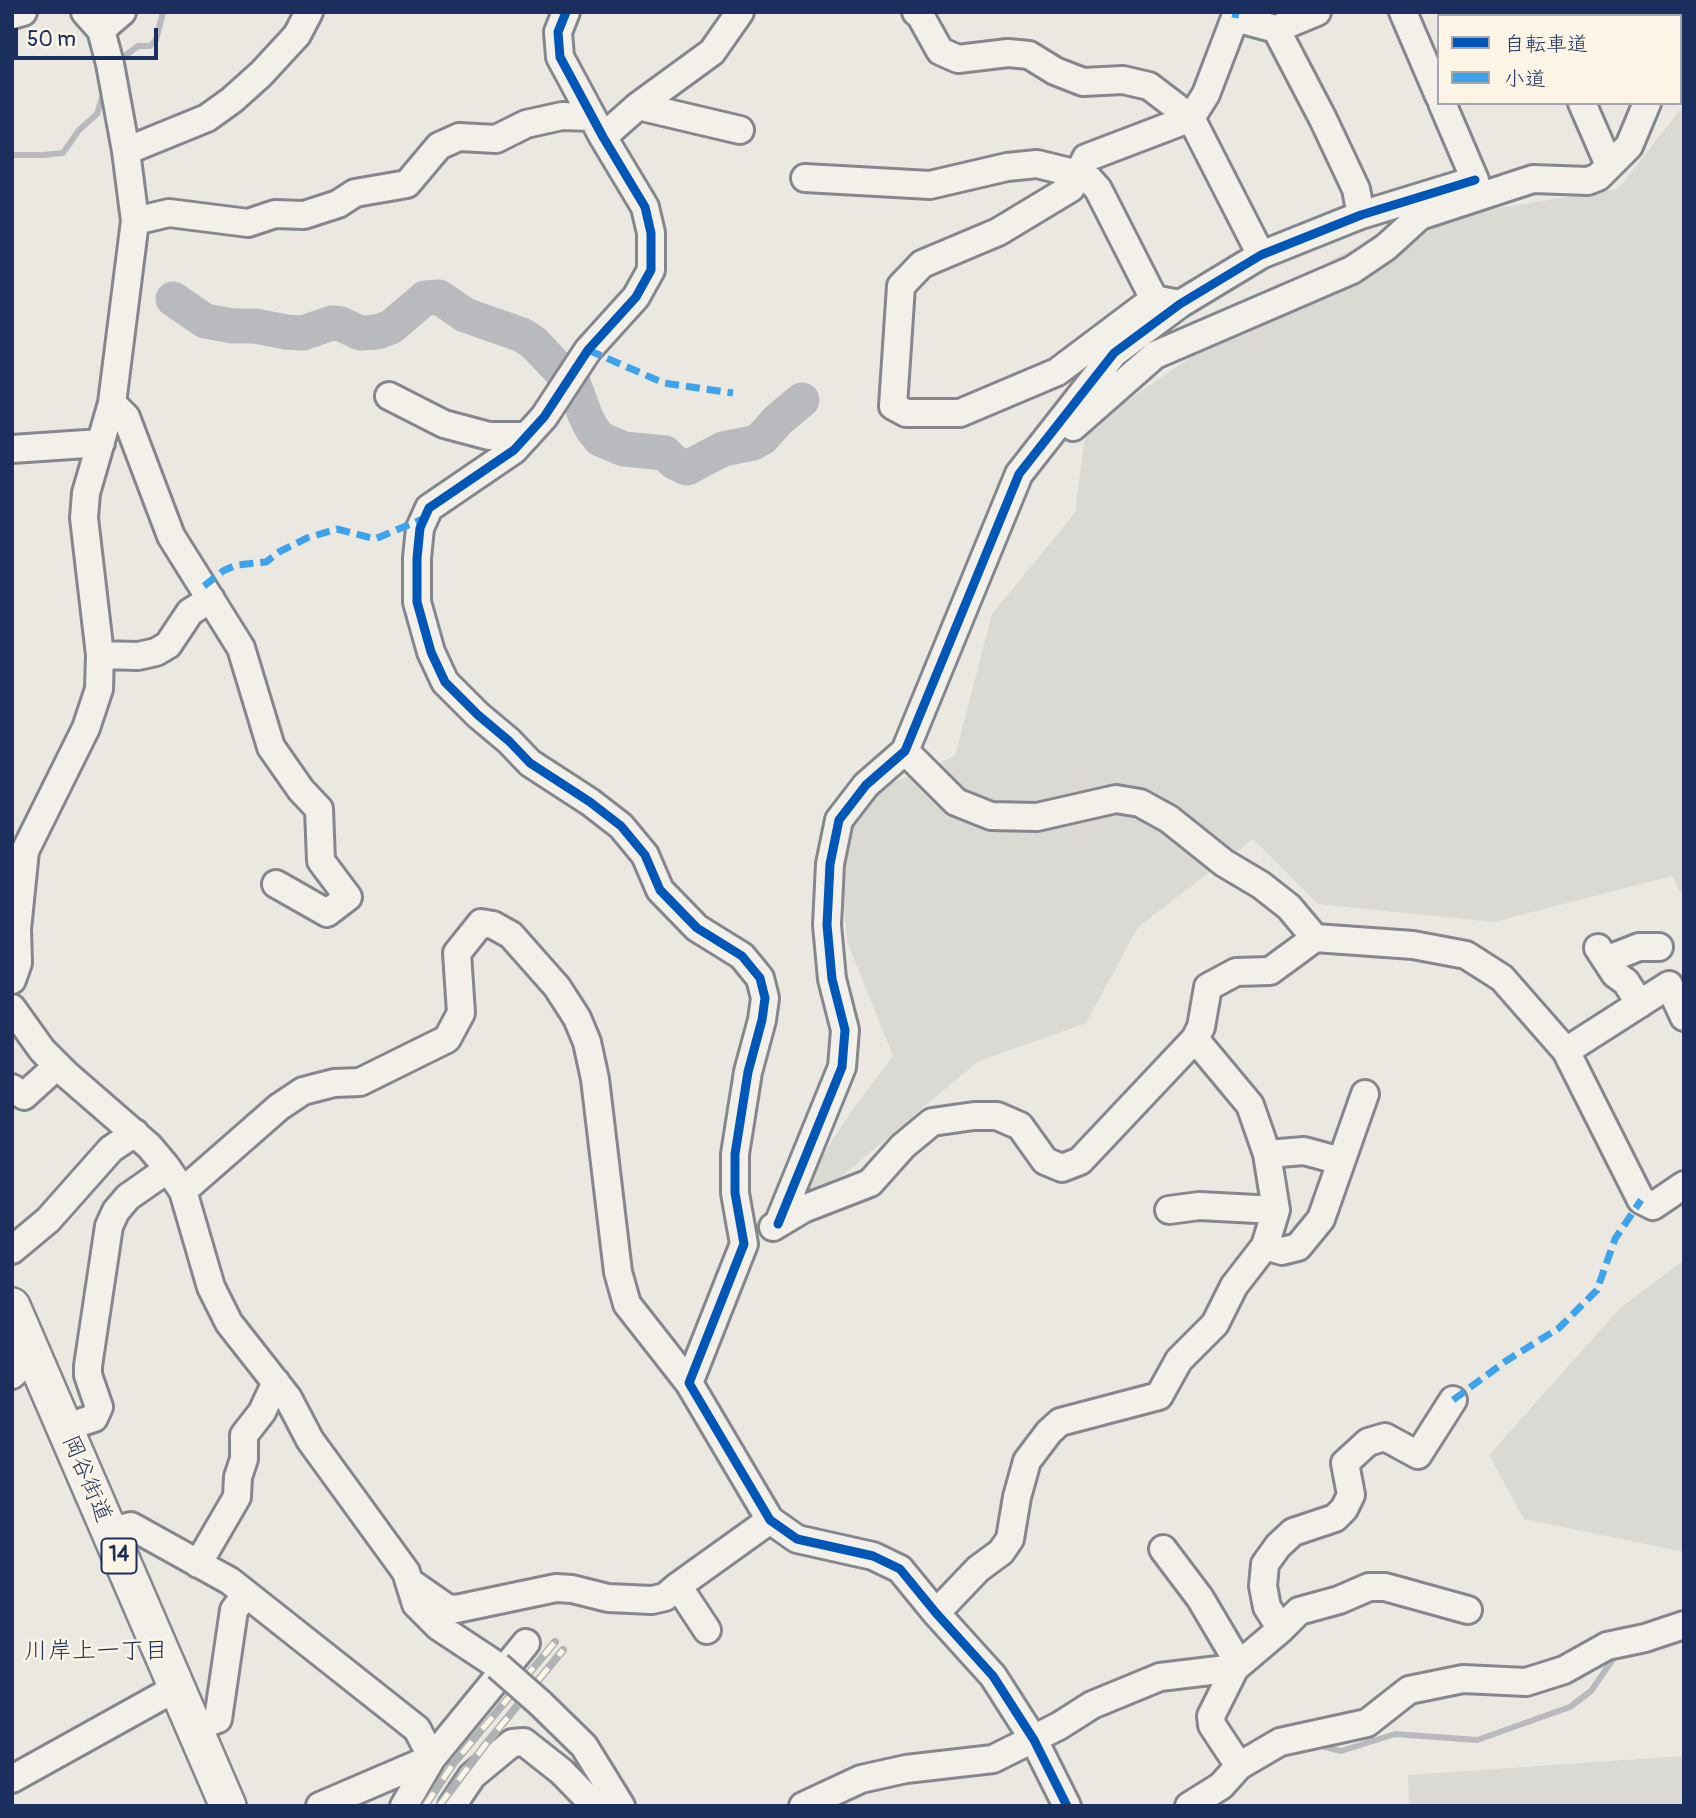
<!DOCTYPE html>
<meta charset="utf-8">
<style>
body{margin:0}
#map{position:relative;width:1696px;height:1818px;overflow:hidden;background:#eae8e1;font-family:Pangolin,"Klee One",sans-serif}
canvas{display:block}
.frame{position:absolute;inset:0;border:14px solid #1b2f5e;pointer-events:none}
.legend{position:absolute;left:1437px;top:14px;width:245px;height:91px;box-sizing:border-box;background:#fcf5e5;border:2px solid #a2a6af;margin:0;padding:9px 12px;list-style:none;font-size:21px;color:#1b2f5e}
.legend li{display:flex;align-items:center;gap:14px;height:35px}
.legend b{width:35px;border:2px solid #a2a6af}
.scale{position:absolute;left:14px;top:28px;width:144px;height:32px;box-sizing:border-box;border:4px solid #1b2f5e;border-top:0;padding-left:9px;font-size:21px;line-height:24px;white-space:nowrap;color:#1b2f5e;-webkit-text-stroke:5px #fcf5e5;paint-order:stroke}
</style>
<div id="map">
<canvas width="1696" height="1818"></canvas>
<div class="frame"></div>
<ul class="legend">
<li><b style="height:9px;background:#0057b8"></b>自転車道</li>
<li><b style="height:9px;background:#3da3ed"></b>小道</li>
</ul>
<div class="scale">50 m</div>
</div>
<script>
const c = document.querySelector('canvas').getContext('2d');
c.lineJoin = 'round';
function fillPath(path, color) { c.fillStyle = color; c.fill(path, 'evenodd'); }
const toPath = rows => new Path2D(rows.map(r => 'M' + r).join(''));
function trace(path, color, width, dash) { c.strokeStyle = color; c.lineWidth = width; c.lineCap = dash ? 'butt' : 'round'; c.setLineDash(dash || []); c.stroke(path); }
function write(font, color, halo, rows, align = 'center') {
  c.font = font + ' Pangolin,"Klee One",sans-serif'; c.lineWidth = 5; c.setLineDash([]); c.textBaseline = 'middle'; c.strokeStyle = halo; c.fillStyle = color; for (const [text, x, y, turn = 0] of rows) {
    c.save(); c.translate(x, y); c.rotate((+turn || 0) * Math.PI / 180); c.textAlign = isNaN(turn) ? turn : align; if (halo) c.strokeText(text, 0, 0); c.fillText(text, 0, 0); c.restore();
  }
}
const green = toPath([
 [1684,105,1684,900,1672,876,1494,922,1318,904,1253,839,1138,927,1086,1023,977,1062,842,1176,797,1194,853,1109,893,1056,848,944,835,832,876,790,955,756,992,614,1075,513,1086,429,1340,255,1472,212,1618,189],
 [1684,1260,1684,1552,1524,1519,1489,1455,1620,1308],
 [1684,1756,1684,1806,1409,1806,1408,1775]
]);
const stream = toPath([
 [119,63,122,58,138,46,150,46,156,40,163,12],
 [12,155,43,155,63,153,79,130,97,114,105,88],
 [1314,1744,1341,1751,1395,1734,1477,1740,1570,1707,1591,1691,1618,1652]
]);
const river = toPath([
 [173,299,205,321,233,326,255,326,286,332,303,333,332,323,341,324,360,333,377,332,391,327,425,298,439,297,465,315,522,335,533,342,574,385,585,415,592,429,600,439,624,449,665,453,674,462,687,468,723,449,753,443,762,438,778,420,802,400]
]);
const minor = toPath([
 [85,12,101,30,122,12],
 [566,12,558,32,560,57,603,137,645,207,651,233,651,270,636,297,588,350,544,417,514,450,429,508,420,528,417,558,417,602,431,652,445,682,478,715,509,741,530,763,590,802,621,826,645,855,660,890,697,928,742,956,760,978,765,998,762,1020,748,1072,735,1154,735,1193,744,1244,689,1383,770,1520,797,1539,873,1556,900,1569,936,1613,993,1676,1034,1740,1067,1806],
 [916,12,920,15,940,51,958,59,1008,53,1029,55,1055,71,1083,82,1123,80,1149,86,1191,118,1261,255],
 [1403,12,1439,96],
 [1542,12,1544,16],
 [12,15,23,12],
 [1276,29,1323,119,1356,189,1361,215],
 [1680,54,1684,51],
 [1442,103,1475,180,1478,196],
 [1582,103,1609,165],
 [638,106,740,130],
 [603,137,638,106,712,52,740,12],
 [126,151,207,118,232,100,261,74,297,35,309,12],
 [805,178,930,185,1007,167,1037,164,1078,174,1089,179,1098,189,1154,299],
 [135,221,169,213,248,223,275,214,304,215,338,204,355,193,407,184,439,146,459,137,496,139,526,124,562,116,592,117],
 [1180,304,1154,299,1057,372,960,413,906,413,893,406,901,286,922,264,998,232,1071,188,1086,158,1191,118,1206,94,1235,18,1276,29,1317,12],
 [389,396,444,424,489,436,527,436],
 [112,403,126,417,171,536,241,648,271,747,301,790,319,809,321,861,348,897,327,913,276,884],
 [1073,427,1155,355,1352,270,1386,247,1420,216,1533,179,1588,181,1598,177,1629,146,1647,103],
 [12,449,101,443],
 [100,655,138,656,156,652,168,645,190,612,211,599],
 [905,751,956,802,991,816,1037,817,1116,799,1140,803,1169,819,1224,863,1261,885,1289,907,1315,938],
 [1598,948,1615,974,1626,982,1640,1004],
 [1606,960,1639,947,1659,947],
 [12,980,18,963,17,929,25,851,86,728,99,689,100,655,84,518,86,493,112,403,135,221,126,151,110,64,101,30],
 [12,1008,42,1050,66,1074,149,1146,165,1165,183,1191,211,1287,229,1323,288,1398,310,1440,406,1572,416,1604,439,1627,498,1666],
 [1566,1051,1669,985,1684,1017],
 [12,1088,24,1096,57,1066],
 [1267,1154,1304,1151,1341,1161],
 [183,1191,279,1107,303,1091,334,1083,360,1082,447,1039,461,1013,457,953,481,923,493,925,511,935,557,987,577,1018,587,1042,595,1079,618,1272,627,1304,689,1383],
 [1169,1210,1199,1206,1276,1210],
 [778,1224,842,1067,845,1030,832,979,827,925,830,864,839,820,866,785,905,751,1019,474,1114,353,1180,304,1261,255,1361,215,1475,180],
 [773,1227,803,1209,870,1183,903,1146,932,1122,974,1116,997,1116,1020,1126,1045,1161,1062,1168,1080,1161,1195,1039,1201,1027,1208,987,1236,972,1270,971,1315,938,1413,945,1466,955,1502,978,1566,1051,1641,1200,1653,1206,1684,1185],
 [1265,1246,1282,1251,1298,1247,1321,1219,1365,1094],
 [12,1250,48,1220,111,1149,135,1133],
 [12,1375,33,1355],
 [64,1428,94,1418,99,1407,88,1375,88,1366,109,1226,116,1211,128,1197,168,1169],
 [108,1532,131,1526,230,1581,417,1729,432,1758,320,1806],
 [1163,1549,1200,1598,1239,1664],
 [198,1564,237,1497,238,1477,244,1459,244,1435,262,1412,276,1382],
 [414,1585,447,1608,456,1609,556,1588,572,1589,608,1598,652,1600,665,1597,678,1586],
 [936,1613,978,1569,1001,1552,1010,1539,1017,1497,1027,1461,1049,1432,1060,1422,1159,1396,1179,1360,1215,1324,1234,1286,1265,1246,1276,1210,1267,1154,1250,1105,1195,1039],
 [1281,1629,1299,1611,1339,1600,1369,1587,1385,1587,1468,1610],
 [707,1630,678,1586,770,1520],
 [540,1703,584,1746,621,1806],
 [195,1728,218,1719,234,1610,246,1594],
 [1239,1766,1212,1725,1211,1716,1235,1668,1281,1629,1267,1607,1263,1586,1265,1564,1278,1546,1293,1532,1335,1518,1344,1509,1351,1495,1345,1463,1368,1442,1385,1437,1418,1455,1453,1400],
 [12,1779,176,1688],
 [404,1806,432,1758,526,1643],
 [452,1806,472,1776,512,1743,524,1742,562,1772,595,1806],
 [803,1806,861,1779,906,1769,993,1759,1059,1726,1092,1705,1160,1677,1235,1668],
 [1189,1806,1221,1786,1239,1766,1280,1742,1367,1723,1409,1690,1463,1679,1526,1682,1564,1670,1607,1646,1645,1638,1684,1625]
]);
const major = toPath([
 [12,1306,228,1806]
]);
const rail = toPath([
 [425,1806,453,1764,555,1642],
 [439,1806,485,1745,563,1650]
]);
const minorBridge = toPath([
 [498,1666,540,1703]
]);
const quiet = toPath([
 [1235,18,1236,12],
 [588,350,664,383,733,393],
 [204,586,223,571,236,565,266,562,279,552,307,538,337,529,375,539,425,518],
 [1453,1400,1506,1361,1559,1328,1597,1290,1615,1239,1641,1200]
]);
const cycleway = toPath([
 [566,12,558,32,560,57,603,137,645,207,651,233,651,270,636,297,588,350,544,417,514,450,429,508,420,528,417,558,417,602,431,652,445,682,478,715,509,741,530,763,590,802,621,826,645,855,660,890,697,928,742,956,760,978,765,998,762,1020,748,1072,735,1154,735,1193,744,1244,689,1383,770,1520,797,1539,873,1556,900,1569,936,1613,993,1676,1034,1740,1067,1806],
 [778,1224,842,1067,845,1030,832,979,827,925,830,864,839,820,866,785,905,751,1019,474,1114,353,1180,304,1261,255,1361,215,1475,180]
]);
const shields = [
 [119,1556,35]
];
const shieldNames = [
 ["14",119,1556]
];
const streetNames = [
 ["岡谷街道",86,1479,67]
];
const neighbourhoodNames = [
 ["川岸上一丁目",96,1652]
];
fillPath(green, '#dbd9d4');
trace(stream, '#b8babe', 6);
trace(river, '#b8babe', 35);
trace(minor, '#84878d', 32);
trace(major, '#84878d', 40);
trace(minor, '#f3f0ea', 26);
trace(major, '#f3f0ea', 35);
trace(rail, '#b0b2b3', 8);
trace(rail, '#fcf5e5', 5, [16]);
trace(minorBridge, '#84878d', 32, []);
trace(minorBridge, '#f3f0ea', 26);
trace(quiet, '#3da3ed', 7, [14, 7]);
trace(cycleway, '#0057b8', 9);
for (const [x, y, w] of shields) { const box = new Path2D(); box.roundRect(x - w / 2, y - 17.5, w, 35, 5); c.fillStyle = '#fcf5e5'; c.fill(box); trace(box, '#1b2f5e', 2); }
write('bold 21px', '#1b2f5e', null, shieldNames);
write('23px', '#1b2f5e', '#fcf5e5', streetNames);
write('24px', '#1b2f5e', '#fcf5e5', neighbourhoodNames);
</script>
